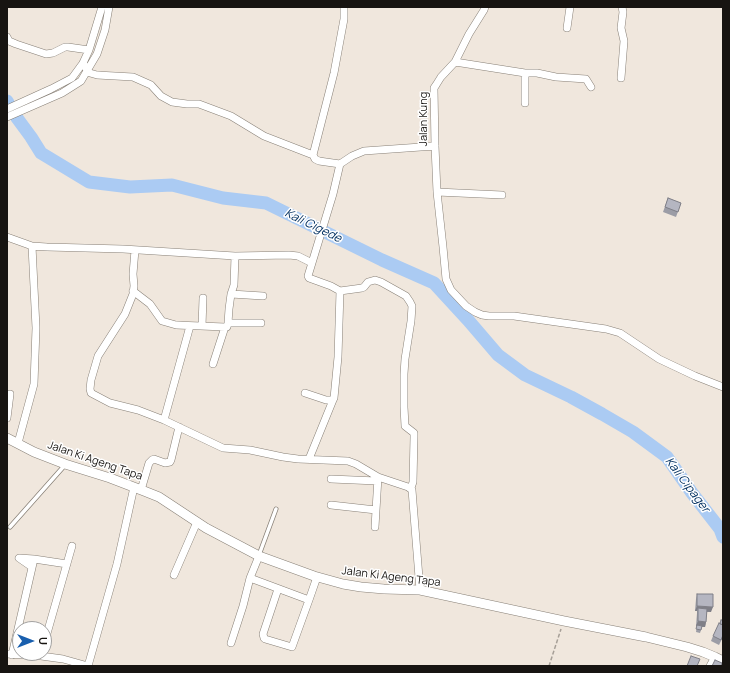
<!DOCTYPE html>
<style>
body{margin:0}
#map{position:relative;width:730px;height:673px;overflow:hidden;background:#f0e7dd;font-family:Manrope,sans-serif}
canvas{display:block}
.frame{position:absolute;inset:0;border:8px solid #171411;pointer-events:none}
.north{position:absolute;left:12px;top:621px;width:40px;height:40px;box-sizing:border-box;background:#fff;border:1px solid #a2a1a0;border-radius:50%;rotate:90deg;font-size:11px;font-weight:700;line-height:16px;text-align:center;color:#171411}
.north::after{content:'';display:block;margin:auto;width:14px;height:18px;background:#195fae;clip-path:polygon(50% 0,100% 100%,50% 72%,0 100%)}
</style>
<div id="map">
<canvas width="730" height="673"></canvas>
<div class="frame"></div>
<div class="north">U</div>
</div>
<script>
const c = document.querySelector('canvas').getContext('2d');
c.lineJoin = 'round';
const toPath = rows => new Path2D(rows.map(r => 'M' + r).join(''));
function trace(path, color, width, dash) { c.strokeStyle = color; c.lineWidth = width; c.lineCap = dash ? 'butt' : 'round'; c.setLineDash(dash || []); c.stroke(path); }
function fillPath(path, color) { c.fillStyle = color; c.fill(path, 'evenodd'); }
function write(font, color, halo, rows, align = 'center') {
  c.font = font + ' Manrope,sans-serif'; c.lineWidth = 3; c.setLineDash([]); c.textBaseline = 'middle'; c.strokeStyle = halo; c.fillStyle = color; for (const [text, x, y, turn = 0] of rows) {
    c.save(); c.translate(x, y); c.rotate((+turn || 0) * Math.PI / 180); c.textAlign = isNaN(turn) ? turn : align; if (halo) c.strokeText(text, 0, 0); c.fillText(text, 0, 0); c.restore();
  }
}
const river = toPath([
 [7,101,17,118,31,137,41,153,89,182,130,187,172,185,223,198,266,203,382,260,434,283,468,320,498,355,525,375,571,397,602,414,633,432,667,457,692,493,720,529,723,537]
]);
const path = toPath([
 [549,666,561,629]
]);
const service = toPath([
 [10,527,65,465],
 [259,555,276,509]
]);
const minor = toPath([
 [485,7,484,10,469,34,455,62,441,77,436,85,434,88,435,146,437,192,443,247,446,279,451,290,466,306,475,312,482,315,489,316,514,316,606,329,620,333,659,359,695,376,723,387],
 [567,28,570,7],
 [7,37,9,41,16,44,46,54,53,53,65,47,68,47,89,50],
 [455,62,525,73,525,103],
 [83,63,87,70,90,73,97,75,133,77,151,85,161,96,172,102,187,104,199,104,231,116,264,136,313,155],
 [525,73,537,73,556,77,586,79,591,87],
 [621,78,624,41,621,28,623,12,622,7],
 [7,109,51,89,72,78,83,63,89,50,102,7],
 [7,117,62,93,81,81,97,54,105,30,109,7],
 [340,164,319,161,315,159,313,155,334,73,344,19,344,7],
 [437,192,502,195],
 [7,237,32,246,47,247,123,249,235,256,289,255,298,256,312,263],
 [135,250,133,274,134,286,133,294,125,314,98,356,91,380,90,389,91,393,110,403,138,410,164,420,223,448,250,450,283,457,298,459,348,461,356,464,378,477,408,487,412,490,420,590],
 [133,291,150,304,162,321,176,325,225,327,227,327,228,323,261,323],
 [231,294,263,296],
 [228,323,229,309,231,294,234,285,235,256],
 [202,326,203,298],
 [213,364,225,327],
 [305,393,326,400,333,400,334,398,338,357,340,291],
 [7,418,10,394],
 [164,420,190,326],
 [18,443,34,384,36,328,32,246],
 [309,459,333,400],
 [331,479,377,481],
 [411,488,413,482,414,437,414,433,405,426,404,407,404,374,405,359,411,321,412,306,410,302,406,296,381,282,375,280,368,282,364,287,362,288,340,291,331,286,309,278,308,276,333,194,340,164,352,156,364,151,435,146],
 [141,490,149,463,152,460,154,459,165,463,170,462,171,460,179,427],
 [331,505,376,510],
 [375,527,378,477],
 [32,567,19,558,34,559],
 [174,575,197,522],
 [250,578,309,600,317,577],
 [278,589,263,634,264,638,265,639,292,647,309,600],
 [231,643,243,606,250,578,259,556],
 [44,644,72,546],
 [7,654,41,656,63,659,88,666],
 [12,655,34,559,67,564],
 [88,666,117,564,134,487],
 [710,666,715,657]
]);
const tertiary = toPath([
 [7,438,34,452,65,464,110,478,144,491,159,497,206,528,259,556,314,576,343,584,361,587,384,589,420,590,564,621,646,637,687,647,703,652,715,657,723,661]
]);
const wall = toPath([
 [668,198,681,203,676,217,663,212],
 [697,594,711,612,707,612,706,622,705,627,702,627,700,633,696,632,697,626,696,626,697,613,697,611,695,611,696,599],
 [713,636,723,637,719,645,711,641]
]);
const shadedWall = toPath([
 [697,606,713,607,711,612,698,611,698,608,697,611,695,611],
 [698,621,706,622,705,627,696,626]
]);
const building = toPath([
 [668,198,681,203,678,212,665,207,668,198],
 [697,594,713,594,713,607,697,606,697,594],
 [698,608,707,609,706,622,698,621,698,608],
 [721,620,723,620,723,625,720,624,721,620],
 [719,623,723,625,723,635,721,640,713,636,719,623],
 [697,625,702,626,701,630,696,629,697,625],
 [691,656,700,659,697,666,687,666,691,656],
 [715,660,722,663,721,666,712,666,715,660]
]);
const streetNames = [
 ["Jalan Kung",424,119,-90],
 ["Jalan Ki Ageng Tapa",95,461,19],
 ["Jalan Ki Ageng Tapa",391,577,7]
];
const waterNames = [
 ["Kali Cigede",313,226,26],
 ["Kali Cipager",687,485,53]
];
trace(river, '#abcbf3', 13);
trace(service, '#888077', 5);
trace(minor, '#888077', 8);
trace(tertiary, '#888077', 10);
trace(path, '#a69f97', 1.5, [4, 2]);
trace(service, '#fff', 3.5);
trace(minor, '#fff', 7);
trace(tertiary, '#fff', 9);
fillPath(wall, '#9c9da6');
fillPath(shadedWall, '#7f7f87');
fillPath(building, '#b5b6c1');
trace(building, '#7f7f87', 1);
write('11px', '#171411', '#fff', streetNames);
write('italic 12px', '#053262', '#fff', waterNames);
</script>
